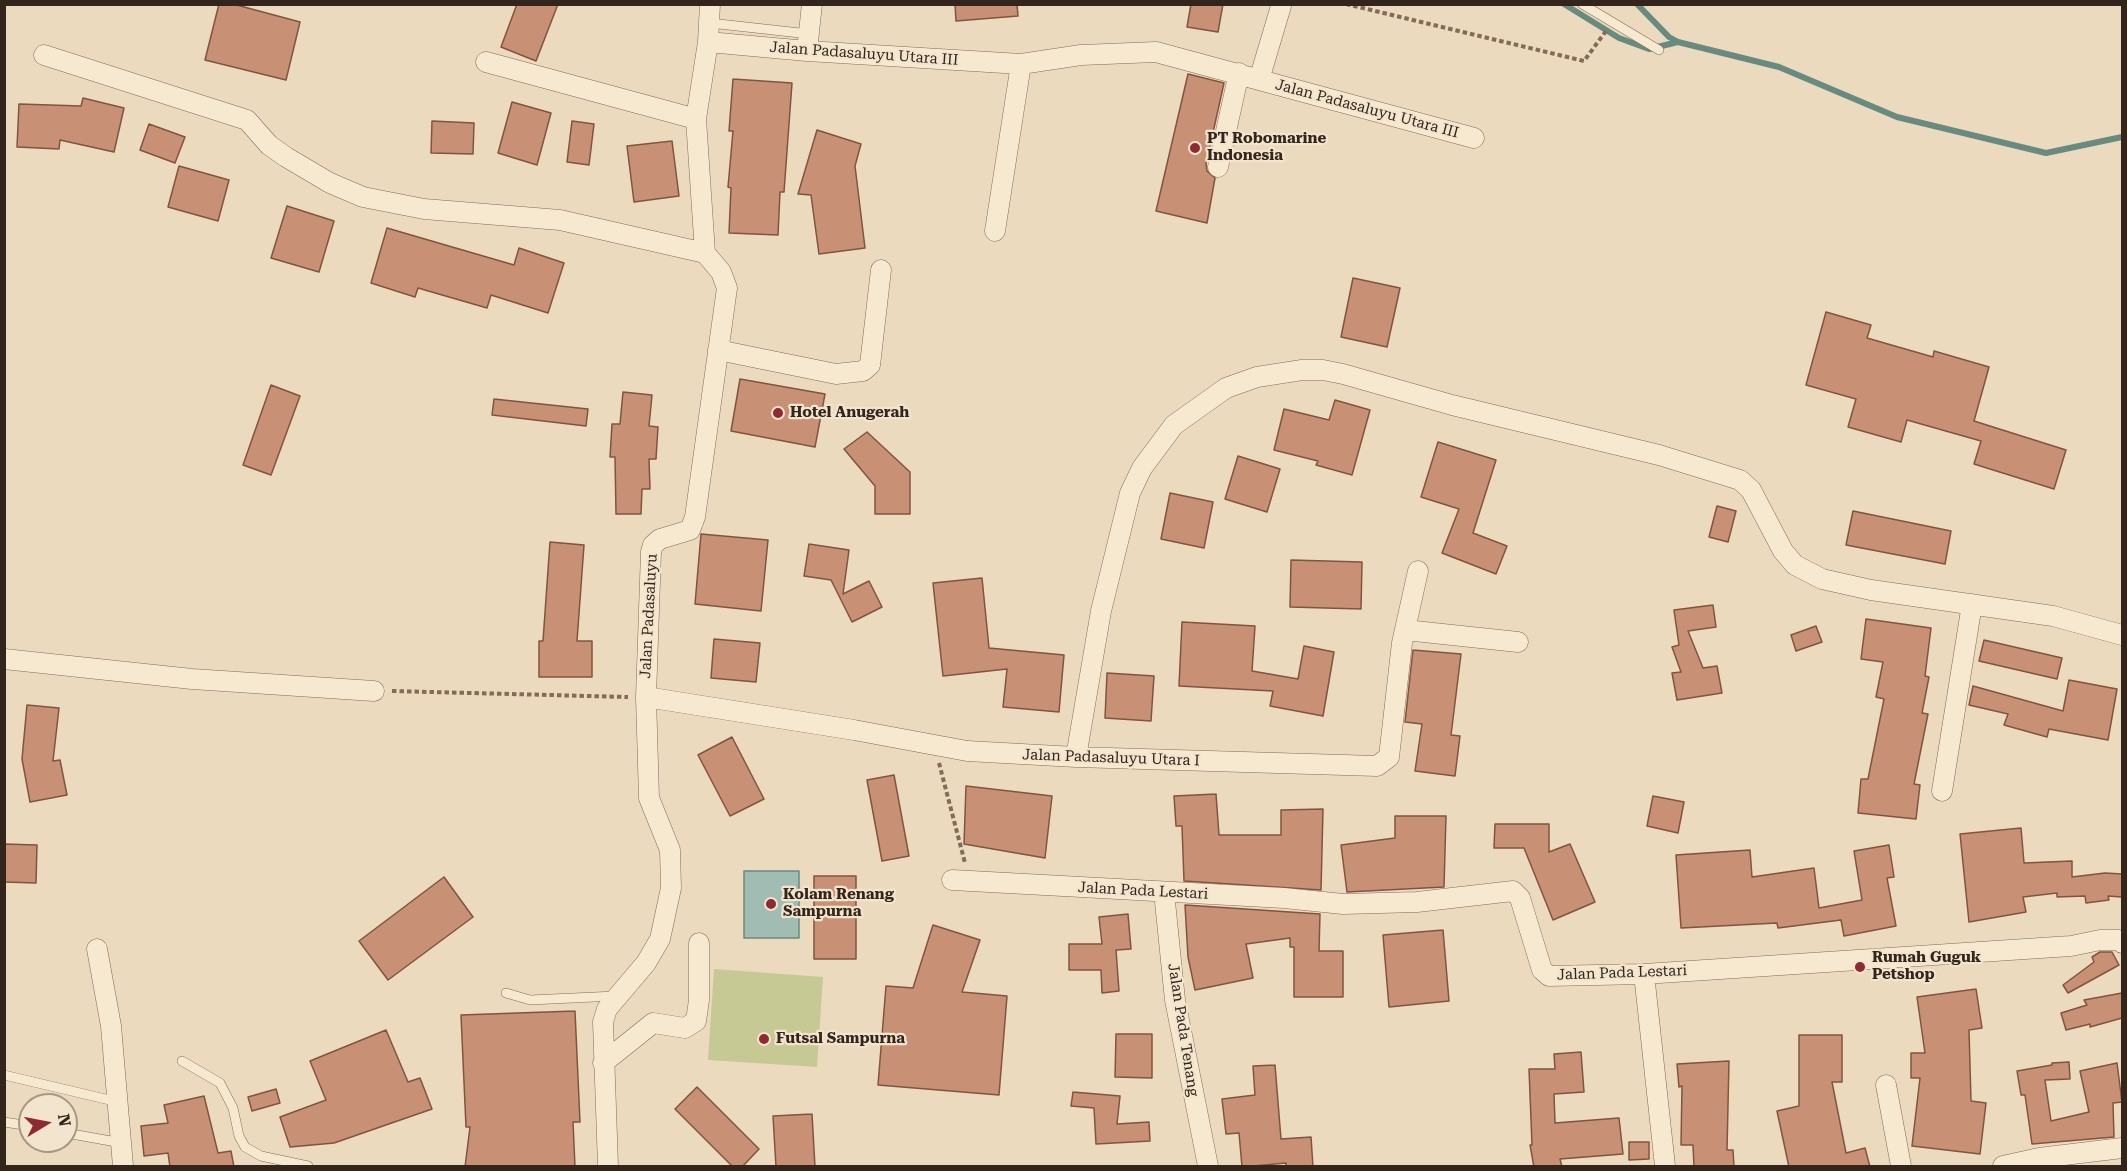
<!DOCTYPE html>
<style>
body{margin:0}
#map{position:relative;width:2127px;height:1171px;overflow:hidden;background:#ebdabe;font-family:"Roboto Serif",serif}
canvas{display:block}
.frame{position:absolute;inset:0;border:6px solid #33251c;pointer-events:none}
.north{position:absolute;left:18px;top:1093px;width:60px;height:60px;box-sizing:border-box;background:#f3e5cd;border:2px solid #a69886;border-radius:50%;rotate:80deg;font-size:16px;font-weight:700;line-height:24px;text-align:center;color:#33251c}
.north::after{content:'';display:block;margin:auto;width:21px;height:27px;background:#8f2a32;clip-path:polygon(50% 0,100% 100%,50% 72%,0 100%)}
</style>
<div id="map">
<canvas width="2127" height="1171"></canvas>
<div class="frame"></div>
<div class="north">N</div>
</div>
<script>
const c = document.querySelector('canvas').getContext('2d');
c.lineJoin = 'round';
function fillPath(path, color) { c.fillStyle = color; c.fill(path, 'evenodd'); }
const toPath = rows => new Path2D(rows.map(r => 'M' + r).join(''));
function trace(path, color, width, dash) { c.strokeStyle = color; c.lineWidth = width; c.lineCap = dash ? 'butt' : 'round'; c.setLineDash(dash || []); c.stroke(path); }
function write(font, color, halo, rows, align = 'center') {
  c.font = font + ' "Roboto Serif",serif'; c.lineWidth = 4.5; c.setLineDash([]); c.textBaseline = 'middle'; c.strokeStyle = halo; c.fillStyle = color; for (const [text, x, y, turn = 0] of rows) {
    c.save(); c.translate(x, y); c.rotate((+turn || 0) * Math.PI / 180); c.textAlign = isNaN(turn) ? turn : align; if (halo) c.strokeText(text, 0, 0); c.fillText(text, 0, 0); c.restore();
  }
}
const green = toPath([
 [714,969,823,977,817,1067,708,1060]
]);
const water = toPath([
 [744,871,799,871,799,938,744,938,744,871]
]);
const stream = toPath([
 [1564,4,1619,38,1649,49,1678,42],
 [1637,4,1669,37,1678,42,1779,67,1897,117,2046,153,2122,137]
]);
const building = toPath([
 [219,4,233,4,300,22,286,80,205,60,219,4],
 [517,4,558,4,536,61,501,47,517,4],
 [955,4,1017,4,1018,16,956,21,955,4],
 [1191,4,1223,4,1218,32,1187,27,1191,4],
 [1188,74,1224,83,1206,164,1207,171,1215,178,1207,223,1156,211,1188,74],
 [733,79,792,83,784,192,780,192,778,235,729,233,731,188,728,187,733,131,729,131,733,79],
 [83,98,124,108,114,152,60,140,59,149,17,147,19,104,81,106,83,98],
 [512,102,551,113,537,165,498,153,512,102],
 [432,121,474,123,473,154,431,153,432,121],
 [572,121,594,124,589,165,567,162,572,121],
 [149,124,185,137,175,163,140,150,149,124],
 [817,130,861,144,855,166,865,248,819,254,811,195,798,194,817,130],
 [672,141,679,196,634,202,627,146,672,141],
 [179,166,229,180,218,221,168,207,179,166],
 [287,206,334,221,319,272,271,258,287,206],
 [387,228,514,265,519,248,564,263,548,313,491,295,487,308,418,288,415,297,371,283,387,228],
 [1353,278,1400,288,1387,347,1341,337,1353,278],
 [1826,312,1871,325,1867,338,1933,357,1934,351,1989,367,1974,421,2066,450,2054,489,1974,464,1981,441,1907,420,1901,442,1848,427,1856,399,1806,385,1826,312],
 [740,379,825,394,815,447,731,431,740,379],
 [271,385,300,396,271,475,243,465,271,385],
 [623,392,652,395,649,426,658,427,656,459,649,459,650,489,642,489,641,514,616,514,615,457,610,457,612,424,620,424,623,392],
 [494,399,588,409,586,426,492,415,494,399],
 [1335,400,1370,410,1352,475,1316,465,1318,461,1274,450,1284,409,1329,420,1335,400],
 [867,432,910,472,910,514,875,514,875,486,844,449,867,432],
 [1438,442,1496,460,1473,533,1507,546,1496,574,1442,553,1459,509,1421,497,1438,442],
 [1238,456,1280,469,1267,512,1225,499,1238,456],
 [1170,493,1213,502,1204,548,1161,539,1170,493],
 [1717,506,1736,511,1728,542,1709,537,1717,506],
 [1853,511,1951,531,1945,564,1846,545,1853,511],
 [701,534,768,540,761,611,695,604,701,534],
 [550,542,584,545,577,641,592,641,592,677,539,677,539,641,543,641,550,542],
 [809,544,849,550,843,594,869,581,882,607,852,622,831,580,804,576,809,544],
 [1291,560,1362,562,1361,609,1290,607,1291,560],
 [982,578,989,648,1064,655,1059,712,1003,707,1007,669,943,676,933,583,982,578],
 [1713,605,1716,627,1688,631,1703,668,1717,666,1722,693,1677,700,1672,673,1681,672,1672,647,1679,645,1674,610,1713,605],
 [1866,619,1931,628,1925,676,1929,677,1922,713,1928,714,1914,784,1920,785,1916,819,1858,813,1861,779,1868,779,1884,699,1876,697,1883,662,1861,659,1866,619],
 [1182,622,1255,626,1252,671,1298,679,1304,646,1334,652,1323,716,1270,706,1273,691,1179,686,1182,622],
 [1816,626,1822,642,1796,651,1791,635,1816,626],
 [714,639,760,643,756,682,711,678,714,639],
 [1984,640,2062,658,2057,679,1979,661,1984,640],
 [1413,650,1461,654,1451,735,1460,736,1455,776,1415,771,1422,724,1405,722,1413,650],
 [1107,673,1154,676,1151,721,1105,718,1107,673],
 [2069,680,2117,689,2108,740,2049,729,2047,737,2004,725,2008,714,1969,705,1973,686,2063,711,2069,680],
 [27,705,59,708,53,761,60,760,67,795,30,802,22,759,27,705],
 [732,737,764,799,730,816,698,755,732,737],
 [894,775,909,856,882,861,867,780,894,775],
 [966,786,1052,796,1045,858,964,844,966,786],
 [1216,794,1219,835,1281,835,1281,810,1323,809,1321,890,1184,881,1182,826,1176,826,1174,796,1216,794],
 [1653,796,1684,802,1678,833,1647,826,1653,796],
 [1395,816,1446,816,1444,887,1347,892,1341,845,1395,838,1395,816],
 [1495,824,1549,824,1549,852,1570,844,1595,902,1553,920,1524,848,1494,848,1495,824],
 [2021,828,2024,863,2072,861,2072,877,2105,873,2122,874,2122,897,2108,896,2109,900,2086,903,2085,896,2057,897,2057,893,2023,897,2026,912,1969,922,1960,834,2021,828],
 [4,844,37,845,36,883,4,882,4,844],
 [1889,845,1894,877,1887,878,1896,926,1844,936,1841,920,1778,928,1777,923,1681,928,1676,855,1750,850,1752,877,1814,868,1819,908,1862,900,1854,851,1889,845],
 [814,876,856,876,856,959,814,959,814,876],
 [444,877,473,917,388,980,359,941,444,877],
 [1185,905,1320,914,1319,951,1343,951,1343,997,1294,997,1294,947,1290,947,1290,938,1246,944,1253,978,1195,990,1188,957,1185,905],
 [1128,914,1131,949,1116,950,1119,991,1102,993,1101,970,1069,970,1069,944,1102,944,1099,917,1128,914],
 [933,925,980,940,962,992,1007,996,999,1095,878,1085,886,986,913,988,933,925],
 [1443,930,1449,1001,1389,1007,1383,935,1443,930],
 [2100,952,2112,952,2119,965,2068,993,2063,985,2094,962,2092,957,2100,952],
 [1976,989,1982,1028,1969,1030,1971,1101,1986,1103,1980,1154,1912,1146,1920,1078,1911,1078,1911,1053,1925,1053,1917,997,1976,989],
 [2122,993,2122,1018,2090,1027,2090,1024,2066,1030,2061,1013,2087,1005,2084,1000,2122,993],
 [575,1011,580,1122,573,1122,575,1167,465,1167,470,1127,466,1127,461,1015,575,1011],
 [386,1030,408,1082,420,1078,432,1109,334,1143,290,1147,280,1117,326,1100,310,1061,386,1030],
 [1116,1034,1152,1034,1152,1078,1115,1077,1116,1034],
 [1799,1035,1842,1035,1842,1082,1832,1082,1846,1153,1865,1148,1870,1167,1789,1167,1777,1111,1799,1106,1799,1035],
 [1581,1052,1584,1092,1554,1094,1555,1123,1619,1118,1623,1154,1560,1159,1562,1167,1534,1167,1530,1145,1532,1145,1529,1069,1555,1069,1554,1054,1581,1052],
 [1729,1061,1727,1150,1733,1150,1734,1167,1694,1167,1693,1145,1681,1145,1682,1086,1679,1087,1677,1064,1729,1061],
 [2069,1062,2070,1079,2045,1080,2051,1121,2089,1112,2080,1071,2117,1063,2122,1102,2113,1103,2114,1137,2032,1144,2025,1095,2021,1095,2017,1071,2052,1065,2052,1063,2069,1062],
 [1275,1065,1281,1139,1311,1137,1313,1167,1286,1167,1286,1163,1242,1167,1239,1133,1226,1134,1222,1099,1255,1095,1253,1066,1275,1065],
 [697,1087,759,1149,742,1167,733,1167,675,1109,697,1087],
 [276,1089,280,1103,252,1111,248,1097,276,1089],
 [1073,1092,1120,1096,1117,1124,1149,1122,1150,1141,1096,1144,1094,1108,1071,1106,1073,1092],
 [204,1096,218,1153,231,1151,234,1167,170,1167,168,1153,144,1156,141,1126,168,1123,164,1105,204,1096],
 [812,1114,815,1167,776,1167,773,1116,812,1114],
 [1629,1142,1649,1142,1649,1159,1629,1160,1629,1142]
]);
const path = toPath([
 [1346,4,1584,61,1606,31],
 [392,691,628,697],
 [939,763,965,863]
]);
const lane = toPath([
 [1582,4,1659,50],
 [710,23,809,34],
 [506,993,530,1000,616,996],
 [182,1061,220,1083,233,1108,239,1136,245,1147,261,1156,308,1166],
 [4,1075,118,1102],
 [4,1122,30,1126],
 [66,1133,122,1143]
]);
const street = toPath([
 [708,42,807,51,1021,64,1081,55,1156,52,1474,138],
 [807,51,812,4],
 [44,55,247,120,269,145,286,157,330,183,363,197,424,209,560,220,705,253],
 [486,62,696,119],
 [1259,80,1281,6],
 [1218,167,1239,73],
 [995,231,1021,64],
 [718,350,836,374,863,371,870,365,881,270],
 [1405,630,1518,642],
 [4,659,192,679,374,691],
 [646,697,854,730,967,751,1076,757,1377,766,1389,757,1402,643,1418,571],
 [1076,757,1101,611,1130,493,1142,468,1174,425,1226,388,1257,377,1302,370,1323,370,1343,374,1452,405,1659,455,1740,480,1751,490,1783,551,1795,565,1822,579,1871,590,2053,616,2122,635],
 [1942,791,1972,604],
 [952,880,1284,898,1343,904,1417,902,1513,891,1520,898,1542,970,1549,976,1644,974,2071,946,2100,940,2119,940,2122,943],
 [1164,892,1175,1000,1208,1166],
 [97,949,111,1026,123,1166],
 [1644,974,1665,1166],
 [603,1063,653,1023,685,1028,696,1021,699,1000,699,943],
 [1886,1085,1901,1166],
 [608,1166,603,1022,607,1009,646,963,660,939,671,888,670,850,649,798,646,697,651,552,653,545,660,539,690,530,695,517,727,288,721,272,705,253,696,119,708,42,710,4],
 [2003,1166,2039,1158,2122,1148]
]);
const markers = [
 [1195,148,6,"#8f2a32"],
 [778,413,6,"#8f2a32"],
 [771,904,6,"#8f2a32"],
 [1860,967,6,"#8f2a32"],
 [764,1039,6,"#8f2a32"]
];
const streetNames = [
 ["Jalan Padasaluyu Utara III",864,54,4],
 ["Jalan Padasaluyu Utara III",1367,109,15],
 ["Jalan Padasaluyu",649,616,-87],
 ["Jalan Padasaluyu Utara I",1111,758,2],
 ["Jalan Pada Lestari",1143,891,3],
 ["Jalan Pada Lestari",1622,973,-2],
 ["Jalan Pada Tenang",1183,1030,81]
];
const poiNames = [
 ["PT Robomarine",1207,139],
 ["Indonesia",1207,156],
 ["Hotel Anugerah",790,413],
 ["Kolam Renang",783,895],
 ["Sampurna",783,912],
 ["Rumah Guguk",1872,958],
 ["Petshop",1872,975],
 ["Futsal Sampurna",776,1039]
];
fillPath(green, '#c6c993');
fillPath(water, '#a1bdb3');
trace(water, '#698a7f', 1.5);
trace(stream, '#698a7f', 6);
fillPath(building, '#c89175');
trace(building, '#81543e', 1.5);
trace(lane, '#836b58', 10);
trace(street, '#836b58', 21);
trace(path, '#836b58', 4, [4.5, 3]);
trace(lane, '#f7e9d0', 9);
trace(street, '#f7e9d0', 20);
for (const [x, y, r, color] of markers) { const dot = new Path2D(); dot.arc(x, y, r, 0, 2 * Math.PI); c.fillStyle = color; c.fill(dot); trace(dot, '#f3e5cd', 2); }
write('15px', '#33251c', '#f3e5cd', streetNames);
write('bold 15px', '#33251c', '#f3e5cd', poiNames, 'left');
</script>
